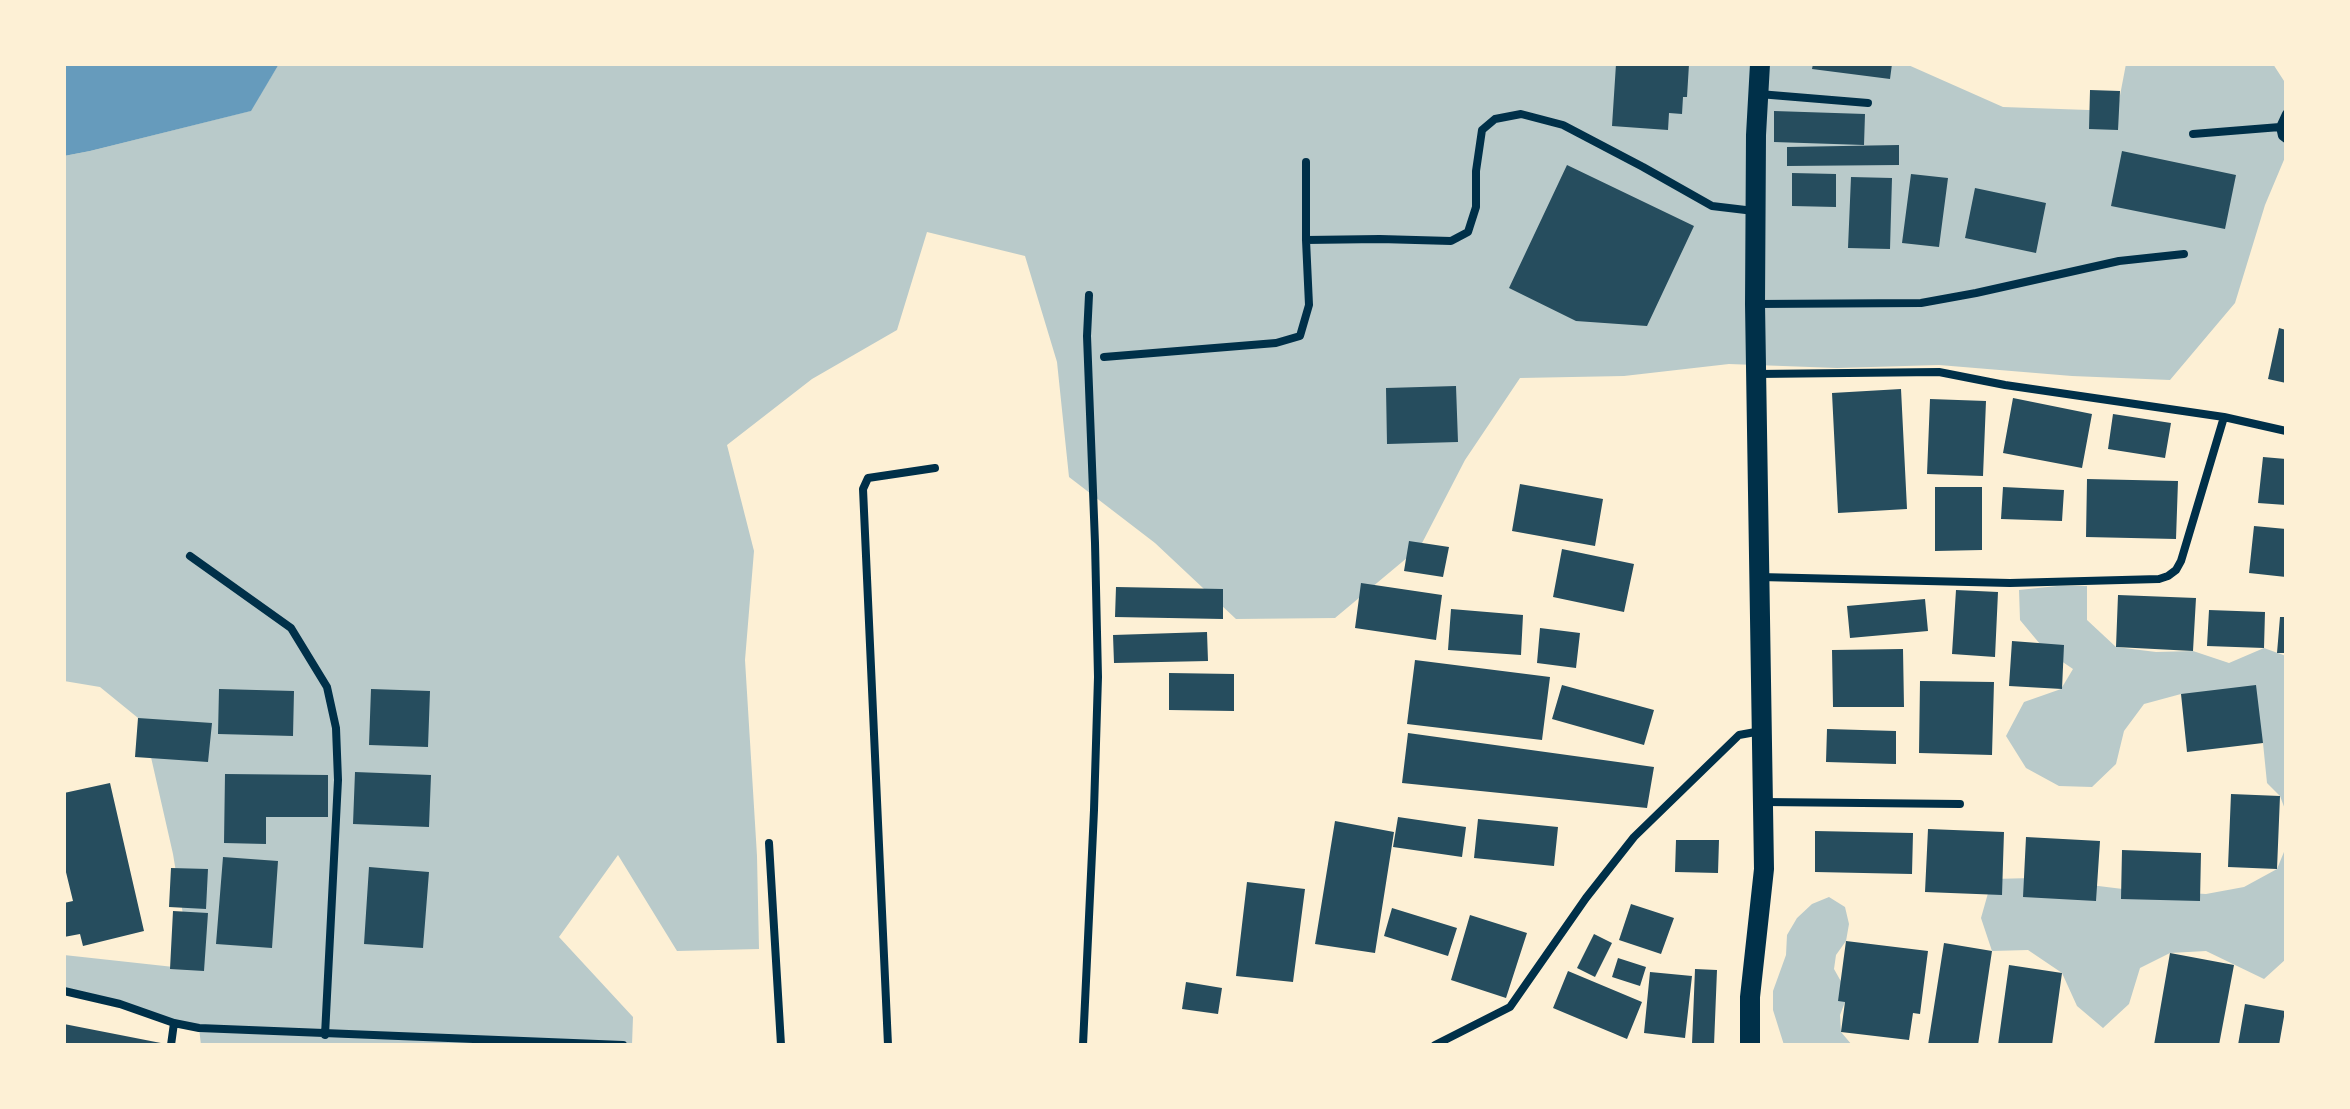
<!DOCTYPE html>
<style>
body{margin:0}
#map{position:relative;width:2350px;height:1109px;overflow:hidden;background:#fdf0d5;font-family:"Titillium Web",sans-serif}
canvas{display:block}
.frame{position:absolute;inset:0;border:66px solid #fdf0d5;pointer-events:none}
</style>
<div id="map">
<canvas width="2350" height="1109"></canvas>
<div class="frame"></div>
</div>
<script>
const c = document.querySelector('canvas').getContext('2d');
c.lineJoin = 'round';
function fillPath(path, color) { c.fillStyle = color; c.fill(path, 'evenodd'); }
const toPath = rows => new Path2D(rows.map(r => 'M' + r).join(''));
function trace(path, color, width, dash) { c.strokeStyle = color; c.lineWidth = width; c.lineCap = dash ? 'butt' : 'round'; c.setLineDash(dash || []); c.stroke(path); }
const green = toPath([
 [279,64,1906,64,2003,107,2117,111,2126,64,2273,64,2286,84,2286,155,2265,205,2235,303,2170,380,2072,376,1939,365,1837,368,1729,364,1624,376,1520,378,1465,460,1420,547,1335,618,1236,619,1155,543,1069,477,1057,362,1025,256,927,232,897,330,812,379,727,445,754,551,745,660,757,856,759,949,677,951,618,855,559,937,633,1017,632,1045,201,1045,199,1028,64,993,64,955,192,969,173,854,143,722,100,687,64,681,64,156,90,151,250,111],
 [2057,586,2087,586,2087,620,2116,647,2156,652,2193,651,2229,663,2264,648,2286,656,2286,812,2280,796,2267,783,2263,743,2248,719,2217,701,2181,694,2144,704,2124,731,2116,764,2092,787,2059,786,2026,768,2006,736,2024,702,2061,689,2073,669,2045,650,2020,620,2019,590],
 [2286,847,2286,959,2264,979,2206,951,2170,953,2140,968,2129,1004,2103,1028,2077,1006,2062,973,2028,950,1992,951,1981,918,1992,879,2033,878,2131,890,2206,894,2244,887,2277,869],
 [1829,897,1845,907,1849,924,1846,941,1836,955,1834,969,1843,985,1845,1002,1840,1015,1841,1032,1852,1045,1784,1045,1773,1010,1773,991,1786,955,1787,935,1797,918,1812,904]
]);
const water = toPath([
 [64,64,279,64,251,111,90,151,64,156]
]);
const building = toPath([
 [1616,64,1689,64,1687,97,1683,97,1682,114,1669,113,1668,130,1612,126],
 [1813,64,1892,64,1890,79,1812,69],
 [2090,90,2120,91,2118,130,2089,129],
 [1774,111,1865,114,1864,145,1774,142],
 [1899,145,1899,165,1787,166,1787,147],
 [2122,151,2236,175,2225,229,2111,206],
 [1567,165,1694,226,1647,326,1576,321,1509,288],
 [1792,173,1836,174,1836,207,1792,206],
 [1911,174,1948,178,1939,247,1902,243],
 [1851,177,1892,178,1890,249,1848,248],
 [1975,188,2046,203,2036,253,1965,238],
 [2279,328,2286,330,2286,383,2268,379],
 [1456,386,1458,442,1387,444,1386,388],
 [1901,389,1907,509,1838,513,1832,393],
 [2013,398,2092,414,2082,468,2003,453],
 [1930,399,1986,401,1983,476,1927,474],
 [2113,414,2171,423,2165,458,2108,449],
 [2263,457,2286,459,2286,505,2258,503],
 [2087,479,2178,481,2176,539,2086,537],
 [1520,484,1603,499,1595,546,1512,531],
 [1935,487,1982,487,1982,550,1935,551],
 [2003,487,2064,490,2062,521,2001,519],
 [2254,526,2286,529,2286,577,2249,573],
 [1409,541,1449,547,1443,577,1404,571],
 [1562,549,1634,564,1624,612,1553,597],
 [1361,583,1442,595,1436,640,1355,628],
 [1116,587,1223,589,1223,619,1115,617],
 [1956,590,1998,592,1995,657,1952,654],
 [2118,595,2196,598,2193,651,2116,647],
 [1925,599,1928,631,1850,638,1847,606],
 [1451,609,1523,615,1521,655,1448,650],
 [2209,610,2265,612,2264,648,2207,646],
 [2280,617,2286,617,2286,653,2277,653],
 [1540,628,1580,633,1576,668,1537,663],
 [1207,632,1208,661,1114,663,1113,635],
 [2012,641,2064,645,2062,689,2009,686],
 [1903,649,1904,707,1833,707,1832,650],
 [1415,660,1550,677,1542,740,1407,724],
 [1169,673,1234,674,1234,711,1169,710],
 [1920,681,1994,682,1992,755,1919,753],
 [1562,685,1654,710,1644,745,1552,719],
 [2256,685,2263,743,2187,752,2181,694],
 [219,689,294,691,293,736,218,734],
 [371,689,430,691,428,747,369,745],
 [138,718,212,723,208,762,135,757],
 [1827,729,1896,731,1896,764,1826,762],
 [1408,733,1654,767,1647,808,1402,783],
 [355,772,431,775,429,827,353,824],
 [225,774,328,775,328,817,266,817,266,844,224,843],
 [110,783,144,931,83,946,80,934,64,937,64,903,73,901,64,864,64,793],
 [2231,794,2280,796,2277,869,2228,867],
 [1398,817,1466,827,1462,857,1393,847],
 [1478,819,1558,827,1554,866,1474,858],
 [1335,821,1394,832,1375,953,1315,944],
 [1928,829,2004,832,2002,895,1925,892],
 [1815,831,1913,833,1912,874,1815,872],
 [2026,837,2100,841,2096,901,2023,897],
 [1676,840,1719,840,1718,873,1675,872],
 [2122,850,2201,853,2200,901,2121,899],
 [223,857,278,861,272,948,216,944],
 [369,867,429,872,423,948,364,944],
 [171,868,208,869,206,909,169,907],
 [1247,882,1305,889,1293,982,1236,976],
 [1631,904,1674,918,1661,954,1619,940],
 [1392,908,1457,928,1448,956,1384,936],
 [173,911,208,913,204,971,170,969],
 [1470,915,1527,933,1506,998,1451,980],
 [1594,934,1612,943,1595,977,1577,968],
 [1846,941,1928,951,1920,1014,1913,1013,1909,1040,1841,1032,1845,1002,1838,1001],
 [1944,943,1992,951,1978,1045,1928,1045],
 [2170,953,2234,965,2219,1045,2154,1045],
 [1618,958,1646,967,1640,986,1612,977],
 [2009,965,2062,973,2052,1045,1998,1045],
 [1695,969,1717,970,1714,1045,1692,1044],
 [1568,971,1642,1002,1627,1039,1553,1008],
 [1650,972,1692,976,1685,1038,1644,1033],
 [1186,982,1222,988,1218,1014,1182,1009],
 [2245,1004,2285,1011,2279,1045,2238,1045],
 [64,1024,166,1044,166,1045,64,1045]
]);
const minor = toPath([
 [1759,94,1868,103],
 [2286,114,2280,127,2282,136,2286,139],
 [2193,134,2280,127],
 [1306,240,1380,239,1451,241,1468,232,1476,207,1476,171,1482,130,1495,119,1521,114,1563,125,1643,167,1712,206,1754,211],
 [1756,304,1921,303,1976,293,2119,261,2184,254],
 [1104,357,1276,343,1300,336,1309,305,1306,240,1306,162],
 [1757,374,1939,372,2005,385,2224,417,2286,431],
 [190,556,291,628,327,687,336,728,338,780,325,1035],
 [1760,577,2010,583,2159,579,2168,576,2176,570,2181,561,2224,417],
 [1764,802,1960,804],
 [769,843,781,1045],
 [64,991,120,1004,174,1023,199,1028,623,1045],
 [171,1045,174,1023],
 [888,1045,863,489,868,478,935,468],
 [1083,1045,1094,810,1098,677,1095,543,1087,336,1089,295],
 [1435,1045,1510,1007,1586,898,1634,837,1739,735,1761,731]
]);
const primary = toPath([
 [1750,1045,1750,997,1764,869,1755,304,1756,135,1760,64]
]);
fillPath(green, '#b9caca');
fillPath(water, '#669bbc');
fillPath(building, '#264d5e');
trace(minor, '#003049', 8);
trace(primary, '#003049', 20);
</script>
